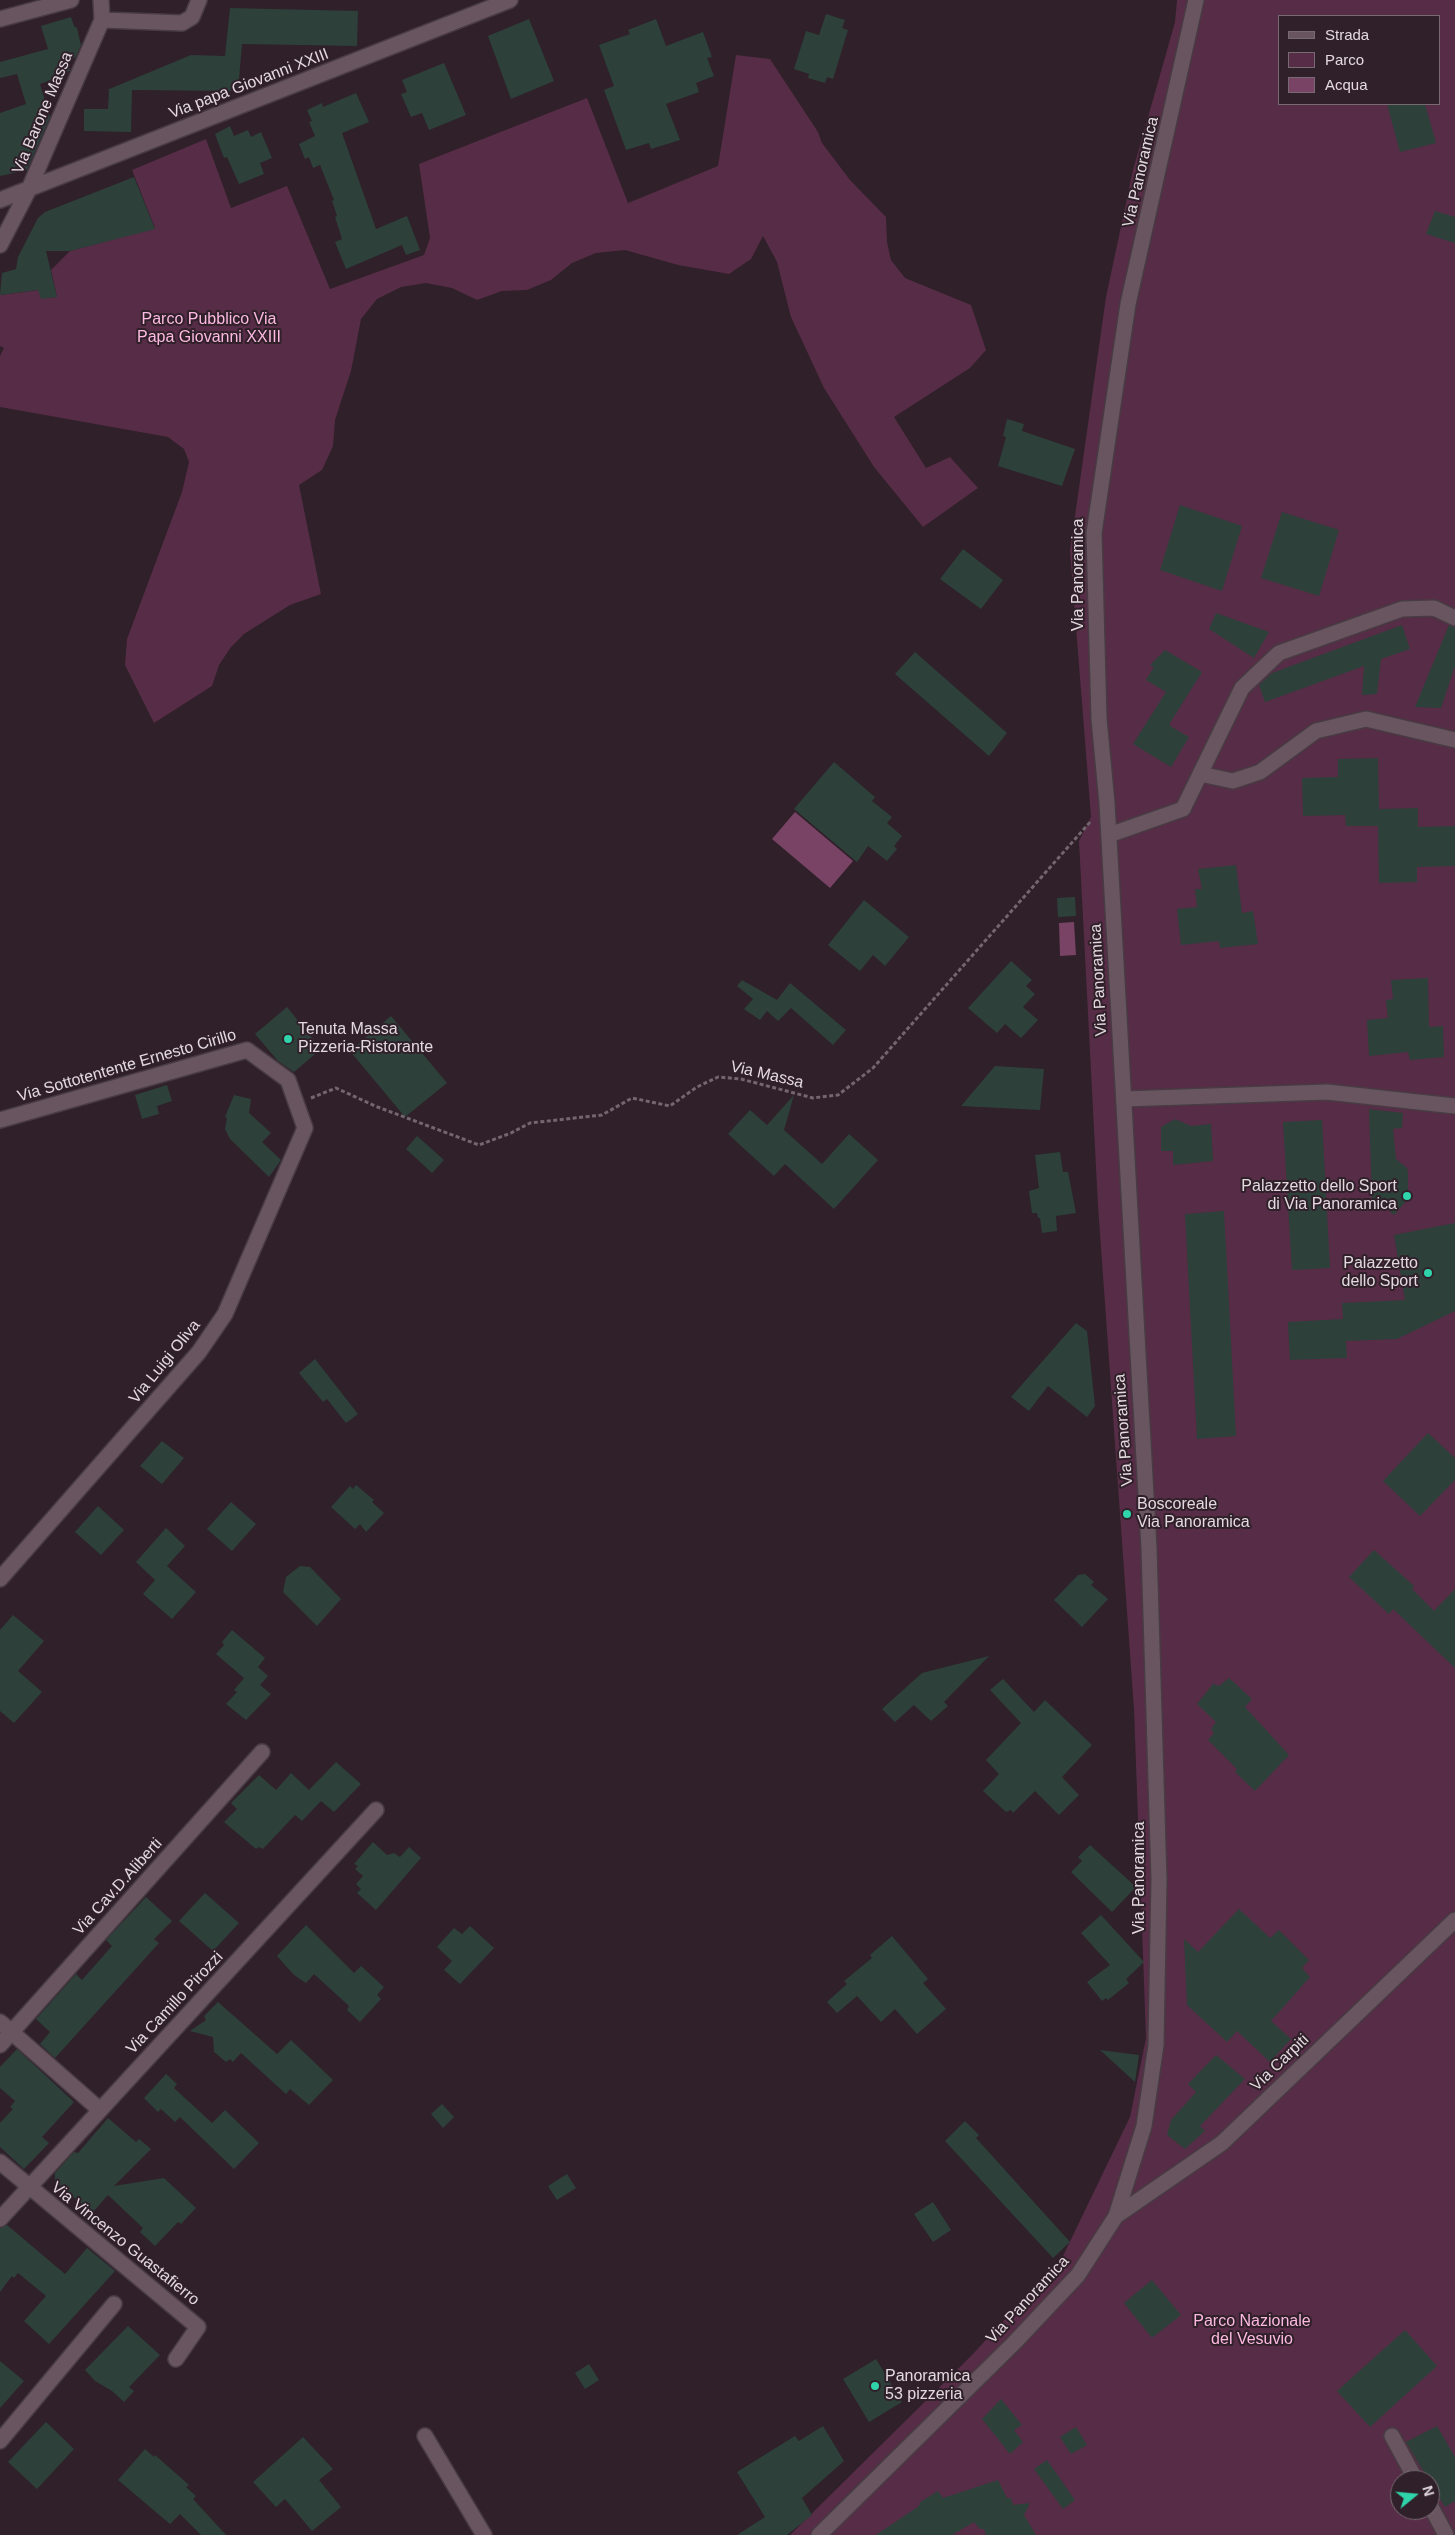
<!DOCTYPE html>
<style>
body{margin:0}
#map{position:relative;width:1455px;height:2535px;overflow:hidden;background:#2f2029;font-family:Helvetica,sans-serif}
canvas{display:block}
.legend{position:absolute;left:1278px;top:15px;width:162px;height:90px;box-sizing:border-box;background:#2f2029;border:1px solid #776a72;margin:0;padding:6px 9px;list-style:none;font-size:15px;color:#e4d9df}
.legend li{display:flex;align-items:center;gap:10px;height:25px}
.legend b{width:25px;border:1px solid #776a72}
.north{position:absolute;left:1390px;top:2470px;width:50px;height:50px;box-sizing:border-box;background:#2f2029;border:1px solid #776a72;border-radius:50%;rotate:73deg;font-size:14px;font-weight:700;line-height:20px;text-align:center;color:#e4d9df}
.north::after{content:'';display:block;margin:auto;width:18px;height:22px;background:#2fd4aa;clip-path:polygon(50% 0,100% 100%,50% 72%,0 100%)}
</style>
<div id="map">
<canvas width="1455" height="2535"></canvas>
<ul class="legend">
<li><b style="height:6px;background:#685560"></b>Strada</li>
<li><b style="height:14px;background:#562c46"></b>Parco</li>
<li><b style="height:14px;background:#784364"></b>Acqua</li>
</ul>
<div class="north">N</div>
</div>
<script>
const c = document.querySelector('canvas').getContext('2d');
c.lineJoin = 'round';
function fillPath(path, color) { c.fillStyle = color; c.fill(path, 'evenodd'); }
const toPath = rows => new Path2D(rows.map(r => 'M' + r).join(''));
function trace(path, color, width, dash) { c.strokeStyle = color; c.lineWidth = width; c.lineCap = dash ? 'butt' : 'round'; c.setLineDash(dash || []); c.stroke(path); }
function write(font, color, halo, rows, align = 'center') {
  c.font = font + ' Helvetica,sans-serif'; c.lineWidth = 4; c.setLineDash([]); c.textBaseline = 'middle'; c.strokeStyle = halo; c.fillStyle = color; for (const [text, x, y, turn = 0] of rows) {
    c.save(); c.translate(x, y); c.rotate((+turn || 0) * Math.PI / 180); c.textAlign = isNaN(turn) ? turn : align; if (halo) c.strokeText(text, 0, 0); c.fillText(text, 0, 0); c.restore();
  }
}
const green = toPath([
 [1177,0,1455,0,1455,2535,790,2535,971,2356,1062,2258,1130,2117,1146,2038,1134,1710,1098,1206,1079,841,1091,817,1070,551,1106,297,1133,170,1175,22],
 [1279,16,1439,16,1439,104,1279,104],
 [1400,2480,1430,2480,1430,2510,1400,2510],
 [736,55,770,59,818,132,822,143,850,180,886,217,887,242,891,260,905,278,971,305,986,350,970,368,894,417,926,468,950,457,978,488,923,527,874,467,824,388,791,317,777,262,763,236,751,259,729,274,678,265,625,250,596,253,572,263,551,280,527,290,502,291,477,300,452,288,426,283,401,287,377,299,361,319,351,371,335,420,333,446,322,470,299,485,321,594,290,605,244,634,231,647,219,665,212,686,154,723,125,665,127,639,182,492,189,462,184,449,168,437,0,407,0,356,4,348,0,346,0,295,39,290,41,298,57,297,51,270,70,251,155,228,132,170,206,139,231,208,287,186,330,289,424,255,430,238,419,164,587,98,628,203,718,166]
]);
const water = toPath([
 [795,812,853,861,830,888,772,839],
 [1074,922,1076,955,1060,956,1059,923]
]);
const building = toPath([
 [230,8,358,11,357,46,242,44,238,91,132,90,131,132,84,131,84,109,108,109,109,90,107,90,191,55,225,56],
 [826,14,845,20,842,28,848,30,833,79,827,77,825,83,808,78,809,74,794,69,806,31,819,35],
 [71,17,74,26,77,28,81,45,76,57,68,60,70,71,53,75,54,79,40,84,50,117,27,170,0,176,0,113,26,104,17,74,0,78,0,62,48,49,41,26],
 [529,19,554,81,511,99,488,36],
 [656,19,666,46,703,32,712,57,707,58,714,76,696,83,699,92,666,104,680,140,651,149,649,143,626,150,604,90,614,86,599,45,630,34,628,30],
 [444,63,466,115,429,130,422,113,411,117,401,94,407,92,402,80],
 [356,93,369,122,342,133,376,229,407,216,420,250,406,255,402,245,346,269,335,242,342,239,335,217,337,216,332,201,334,200,320,165,313,168,309,157,305,159,299,144,315,136,309,122,312,121,307,110,322,103,323,107],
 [1387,104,1425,104,1436,143,1400,152],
 [230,126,234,136,248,130,251,137,261,132,272,158,260,163,264,174,239,184,227,157,224,158,215,134],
 [134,177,155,229,70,251,46,251,57,297,41,299,38,290,0,295,2,273,16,269,18,257,38,218,45,212],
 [1435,211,1455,217,1455,243,1426,234],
 [1007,419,1024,424,1022,431,1075,449,1062,486,998,466,1006,437,1003,436],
 [1180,505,1242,526,1222,591,1160,570],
 [1282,512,1339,530,1319,596,1261,578],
 [963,549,1003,580,981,609,940,579],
 [1216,613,1269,632,1254,658,1209,629],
 [1402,625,1410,649,1381,659,1377,694,1362,695,1364,666,1265,702,1259,685,1272,673],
 [1449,625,1455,627,1455,666,1441,708,1415,707],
 [1165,650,1202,672,1170,723,1170,726,1189,737,1171,767,1133,744,1166,692,1146,680,1154,667,1150,665],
 [915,652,1007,733,989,756,895,674],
 [1378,758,1379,809,1418,808,1418,827,1455,826,1455,866,1417,867,1417,882,1379,883,1378,826,1346,826,1345,815,1303,816,1302,778,1338,777,1338,759],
 [834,762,875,797,872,801,892,817,887,823,902,836,894,846,897,849,887,861,868,846,857,862,794,809],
 [1236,865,1242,913,1253,911,1258,944,1220,948,1219,941,1181,945,1177,909,1197,907,1195,889,1202,889,1198,869],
 [1075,897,1076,916,1058,917,1057,898],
 [864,900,909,937,885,966,873,955,860,971,828,945],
 [1011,961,1032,980,1026,986,1035,994,1023,1007,1038,1020,1021,1038,1005,1024,997,1033,968,1008],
 [1428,978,1429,1027,1443,1026,1444,1057,1410,1060,1408,1052,1369,1056,1367,1020,1388,1018,1386,1000,1393,999,1391,980],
 [742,980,777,1000,790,983,846,1030,833,1045,791,1008,778,1021,767,1011,760,1020,744,1009,753,999,737,986],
 [287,1007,321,1049,294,1072,278,1061,255,1034],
 [391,1016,447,1083,405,1117,350,1051],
 [995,1066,1044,1069,1040,1110,961,1106],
 [167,1085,172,1101,157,1106,159,1114,142,1119,135,1095],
 [234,1095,251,1099,249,1113,271,1133,262,1142,281,1160,269,1177,230,1139,225,1129,227,1118,225,1117],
 [794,1095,784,1130,822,1164,849,1134,878,1160,834,1209,785,1164,774,1176,728,1134,750,1110,767,1125],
 [1369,1109,1403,1113,1402,1128,1393,1129,1396,1159,1407,1168,1408,1173,1408,1199,1394,1215,1379,1202,1372,1202],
 [1175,1119,1191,1126,1211,1124,1213,1161,1173,1165,1173,1151,1161,1151,1161,1127],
 [1322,1120,1330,1268,1292,1270,1283,1122],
 [417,1136,444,1160,432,1173,406,1149],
 [1060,1152,1063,1172,1068,1172,1076,1213,1056,1216,1057,1231,1042,1233,1040,1218,1038,1218,1037,1213,1032,1213,1029,1191,1039,1188,1035,1155],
 [1224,1211,1236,1436,1197,1439,1185,1214],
 [1455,1223,1455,1311,1397,1339,1346,1341,1347,1358,1290,1360,1288,1322,1343,1319,1342,1303,1405,1300,1394,1235],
 [1076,1323,1087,1331,1095,1406,1087,1417,1048,1386,1029,1411,1011,1397],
 [315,1359,358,1414,346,1423,327,1399,323,1402,299,1373],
 [1428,1433,1455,1458,1455,1480,1420,1516,1383,1481],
 [162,1441,184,1458,162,1484,140,1466],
 [356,1485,374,1500,372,1502,384,1513,366,1532,360,1524,355,1529,331,1507,350,1486,353,1489],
 [231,1502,256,1524,232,1551,207,1529],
 [98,1506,124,1530,101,1555,75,1532],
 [166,1528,185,1546,167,1566,196,1592,172,1619,143,1594,155,1580,136,1562],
 [1374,1550,1414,1586,1412,1589,1434,1611,1455,1589,1455,1668,1393,1609,1389,1614,1349,1577],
 [300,1566,310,1567,341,1599,317,1626,283,1592,286,1577],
 [1085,1574,1094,1582,1091,1585,1108,1599,1082,1627,1054,1600,1078,1575],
 [13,1615,44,1641,18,1671,42,1692,14,1723,0,1711,0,1630],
 [232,1630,265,1658,258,1667,268,1676,260,1685,271,1694,246,1720,226,1704,237,1692,234,1690,244,1678,216,1654,224,1645,222,1642],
 [989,1656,944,1702,948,1706,931,1721,914,1705,895,1722,882,1709,922,1673],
 [1229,1678,1252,1699,1245,1707,1289,1755,1255,1791,1235,1772,1237,1769,1208,1740,1214,1733,1211,1729,1216,1722,1197,1704,1213,1684,1219,1686],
 [1003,1679,1034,1712,1045,1700,1092,1745,1062,1777,1079,1795,1059,1815,1035,1791,1013,1813,1011,1810,1006,1812,983,1791,999,1774,986,1760,1021,1723,990,1690],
 [336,1762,361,1784,334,1812,321,1801,302,1821,295,1815,263,1849,259,1847,256,1849,224,1822,237,1809,231,1803,259,1775,276,1790,291,1773,309,1790],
 [373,1842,387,1855,394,1853,400,1857,409,1847,421,1858,376,1910,357,1893,361,1889,356,1884,363,1876,355,1869,358,1866,354,1864],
 [1090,1845,1136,1887,1112,1912,1071,1872,1082,1861,1078,1857],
 [205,1893,239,1923,213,1951,179,1921],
 [146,1897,172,1921,154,1939,159,1943,55,2058,40,2044,50,2032,36,2019,76,1974,82,1980,112,1946,106,1940],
 [1239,1909,1270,1938,1279,1930,1309,1960,1302,1968,1310,1977,1271,2021,1291,2039,1270,2062,1237,2031,1227,2042,1187,2005,1184,1939,1198,1952],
 [1101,1915,1144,1962,1126,1979,1129,1983,1108,2000,1106,1998,1102,2001,1087,1982,1110,1965,1081,1933],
 [306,1925,354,1973,361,1966,384,1987,377,1995,381,1999,360,2022,347,2010,349,2006,314,1974,306,1983,294,1975,277,1956],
 [470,1926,494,1948,460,1984,444,1970,452,1961,437,1947,454,1928,462,1934],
 [892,1936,928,1979,923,1983,946,2009,917,2034,895,2009,881,2022,857,1996,837,2013,827,2002,847,1984,844,1981,872,1958,870,1955],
 [218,2002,277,2054,291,2040,333,2080,309,2105,290,2089,286,2094,241,2053,233,2062,230,2059,226,2062,214,2052,213,2037,190,2031,206,2020,204,2016],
 [17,2049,74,2102,42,2137,49,2143,24,2169,0,2147,0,2123,13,2109,10,2107,15,2101,0,2088,0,2067],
 [1100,2050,1139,2055,1135,2082],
 [1216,2055,1245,2079,1200,2126,1205,2131,1185,2149,1167,2135,1171,2120,1196,2092,1188,2084],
 [166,2074,177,2084,174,2088,212,2123,225,2110,259,2143,234,2169,180,2117,175,2122,161,2109,158,2112,144,2098],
 [442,2104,454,2117,443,2128,431,2114],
 [108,2118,136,2142,139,2139,151,2149,114,2186,164,2178,196,2208,181,2224,178,2222,155,2246,140,2232,143,2228,108,2195,92,2213,55,2181,55,2173,74,2152,78,2153],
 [965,2121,979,2135,976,2138,1070,2242,1053,2258,945,2141],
 [567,2174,576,2188,557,2200,548,2186],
 [933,2202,951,2230,933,2242,914,2214],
 [7,2225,65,2274,87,2248,115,2271,49,2344,24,2321,46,2296,18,2273,14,2278,12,2276,0,2292,0,2228],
 [1152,2280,1181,2315,1152,2338,1124,2303],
 [128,2326,160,2355,129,2387,134,2391,124,2402,112,2391,95,2381,85,2370],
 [1405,2330,1437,2366,1370,2427,1337,2391],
 [876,2359,902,2402,869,2422,843,2379],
 [0,2361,24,2381,0,2408],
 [589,2364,599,2380,585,2389,575,2373],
 [1001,2399,1022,2425,1014,2430,1023,2442,1010,2454,982,2419],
 [46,2422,74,2449,37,2489,8,2462],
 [823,2426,844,2461,802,2498,812,2515,787,2535,737,2535,765,2517,737,2472,795,2436,799,2441],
 [1437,2426,1455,2457,1455,2501,1445,2507,1406,2442],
 [1076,2427,1087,2445,1071,2454,1060,2437],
 [303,2437,333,2469,319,2480,341,2507,312,2531,285,2499,276,2507,253,2482],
 [145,2449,154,2457,155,2455,189,2485,186,2487,196,2496,193,2499,226,2535,201,2535,180,2514,170,2524,118,2480],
 [1047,2460,1075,2500,1063,2509,1034,2469],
 [998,2480,1007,2498,1011,2498,1013,2505,1030,2503,1024,2515,1036,2535,986,2535,984,2529,980,2529,974,2522,952,2535,876,2535,919,2506,920,2502,938,2491,943,2498]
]);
const path = toPath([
 [311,1098,336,1088,375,1106,479,1145,511,1133,530,1123,602,1115,632,1098,670,1106,697,1087,718,1077,741,1079,813,1098,838,1095,873,1068,1091,821]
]);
const minor = toPath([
 [0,19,71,0],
 [102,20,182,23,192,17,199,0],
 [0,200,510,0],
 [0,245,29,189,102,20,101,0],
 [1200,774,1233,781,1260,772,1316,731,1366,719,1455,740],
 [1109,835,1183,809,1242,688,1279,653,1402,609,1434,608,1455,618],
 [1124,1099,1327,1092,1455,1106],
 [0,1120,247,1050,288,1080,305,1128,225,1314,199,1352,0,1579],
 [0,2022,100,2110],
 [0,2045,262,1752],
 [0,2162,198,2327,176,2359],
 [1116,2216,1222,2143,1455,1920],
 [0,2219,376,1810],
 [425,2436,484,2535],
 [1392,2436,1416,2480],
 [0,2441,114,2304],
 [1430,2505,1446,2535]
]);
const tertiary = toPath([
 [819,2535,1015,2342,1078,2275,1116,2216,1144,2126,1156,2045,1159,1879,1149,1548,1107,803,1099,719,1094,533,1128,304,1196,0]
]);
const markers = [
 [288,1039,5,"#2fd4aa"],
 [1407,1196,5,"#2fd4aa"],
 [1428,1273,5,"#2fd4aa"],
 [1127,1514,5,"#2fd4aa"],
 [875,2386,5,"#2fd4aa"]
];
const streetNames = [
 ["Via papa Giovanni XXIII",249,84,-21],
 ["Via Barone Massa",43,113,-67],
 ["Via Panoramica",1141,172,-77],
 ["Via Panoramica",1079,575,-90],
 ["Via Panoramica",1099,980,-93],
 ["Via Sottotentente Ernesto Cirillo",127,1066,-16],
 ["Via Massa",767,1075,13],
 ["Via Luigi Oliva",165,1362,-51],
 ["Via Panoramica",1124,1430,-94],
 ["Via Panoramica",1140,1878,-90],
 ["Via Cav.D.Aliberti",118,1887,-48],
 ["Via Camillo Pirozzi",175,2003,-47],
 ["Via Carpiti",1280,2063,-44],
 ["Via Vincenzo Guastafierro",125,2244,39],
 ["Via Panoramica",1028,2300,-47]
];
const parkNames = [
 ["Parco Pubblico Via",209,320],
 ["Papa Giovanni XXIII",209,338],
 ["Parco Nazionale",1252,2322],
 ["del Vesuvio",1252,2340]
];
const poiNames = [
 ["Tenuta Massa",298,1030],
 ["Pizzeria-Ristorante",298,1048],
 ["Palazzetto dello Sport",1397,1187,"right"],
 ["di Via Panoramica",1397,1205,"right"],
 ["Palazzetto",1418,1264,"right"],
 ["dello Sport",1418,1282,"right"],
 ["Boscoreale",1137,1505],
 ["Via Panoramica",1137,1523],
 ["Panoramica",885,2377],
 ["53 pizzeria",885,2395]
];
fillPath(green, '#562c46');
fillPath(water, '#784364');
fillPath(building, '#2d413a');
trace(minor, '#483b43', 18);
trace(tertiary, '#483b43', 18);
trace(path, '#73666e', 3, [4, 2.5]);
trace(minor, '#685560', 15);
trace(tertiary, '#685560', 15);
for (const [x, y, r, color] of markers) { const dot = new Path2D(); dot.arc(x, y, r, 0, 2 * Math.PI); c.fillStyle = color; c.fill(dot); trace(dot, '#2f2029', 2); }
write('16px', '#e4d9df', '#2f2029', streetNames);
write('16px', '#fdb9e1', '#2f2029', parkNames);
write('16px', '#e4d9df', '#2f2029', poiNames, 'left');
</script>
